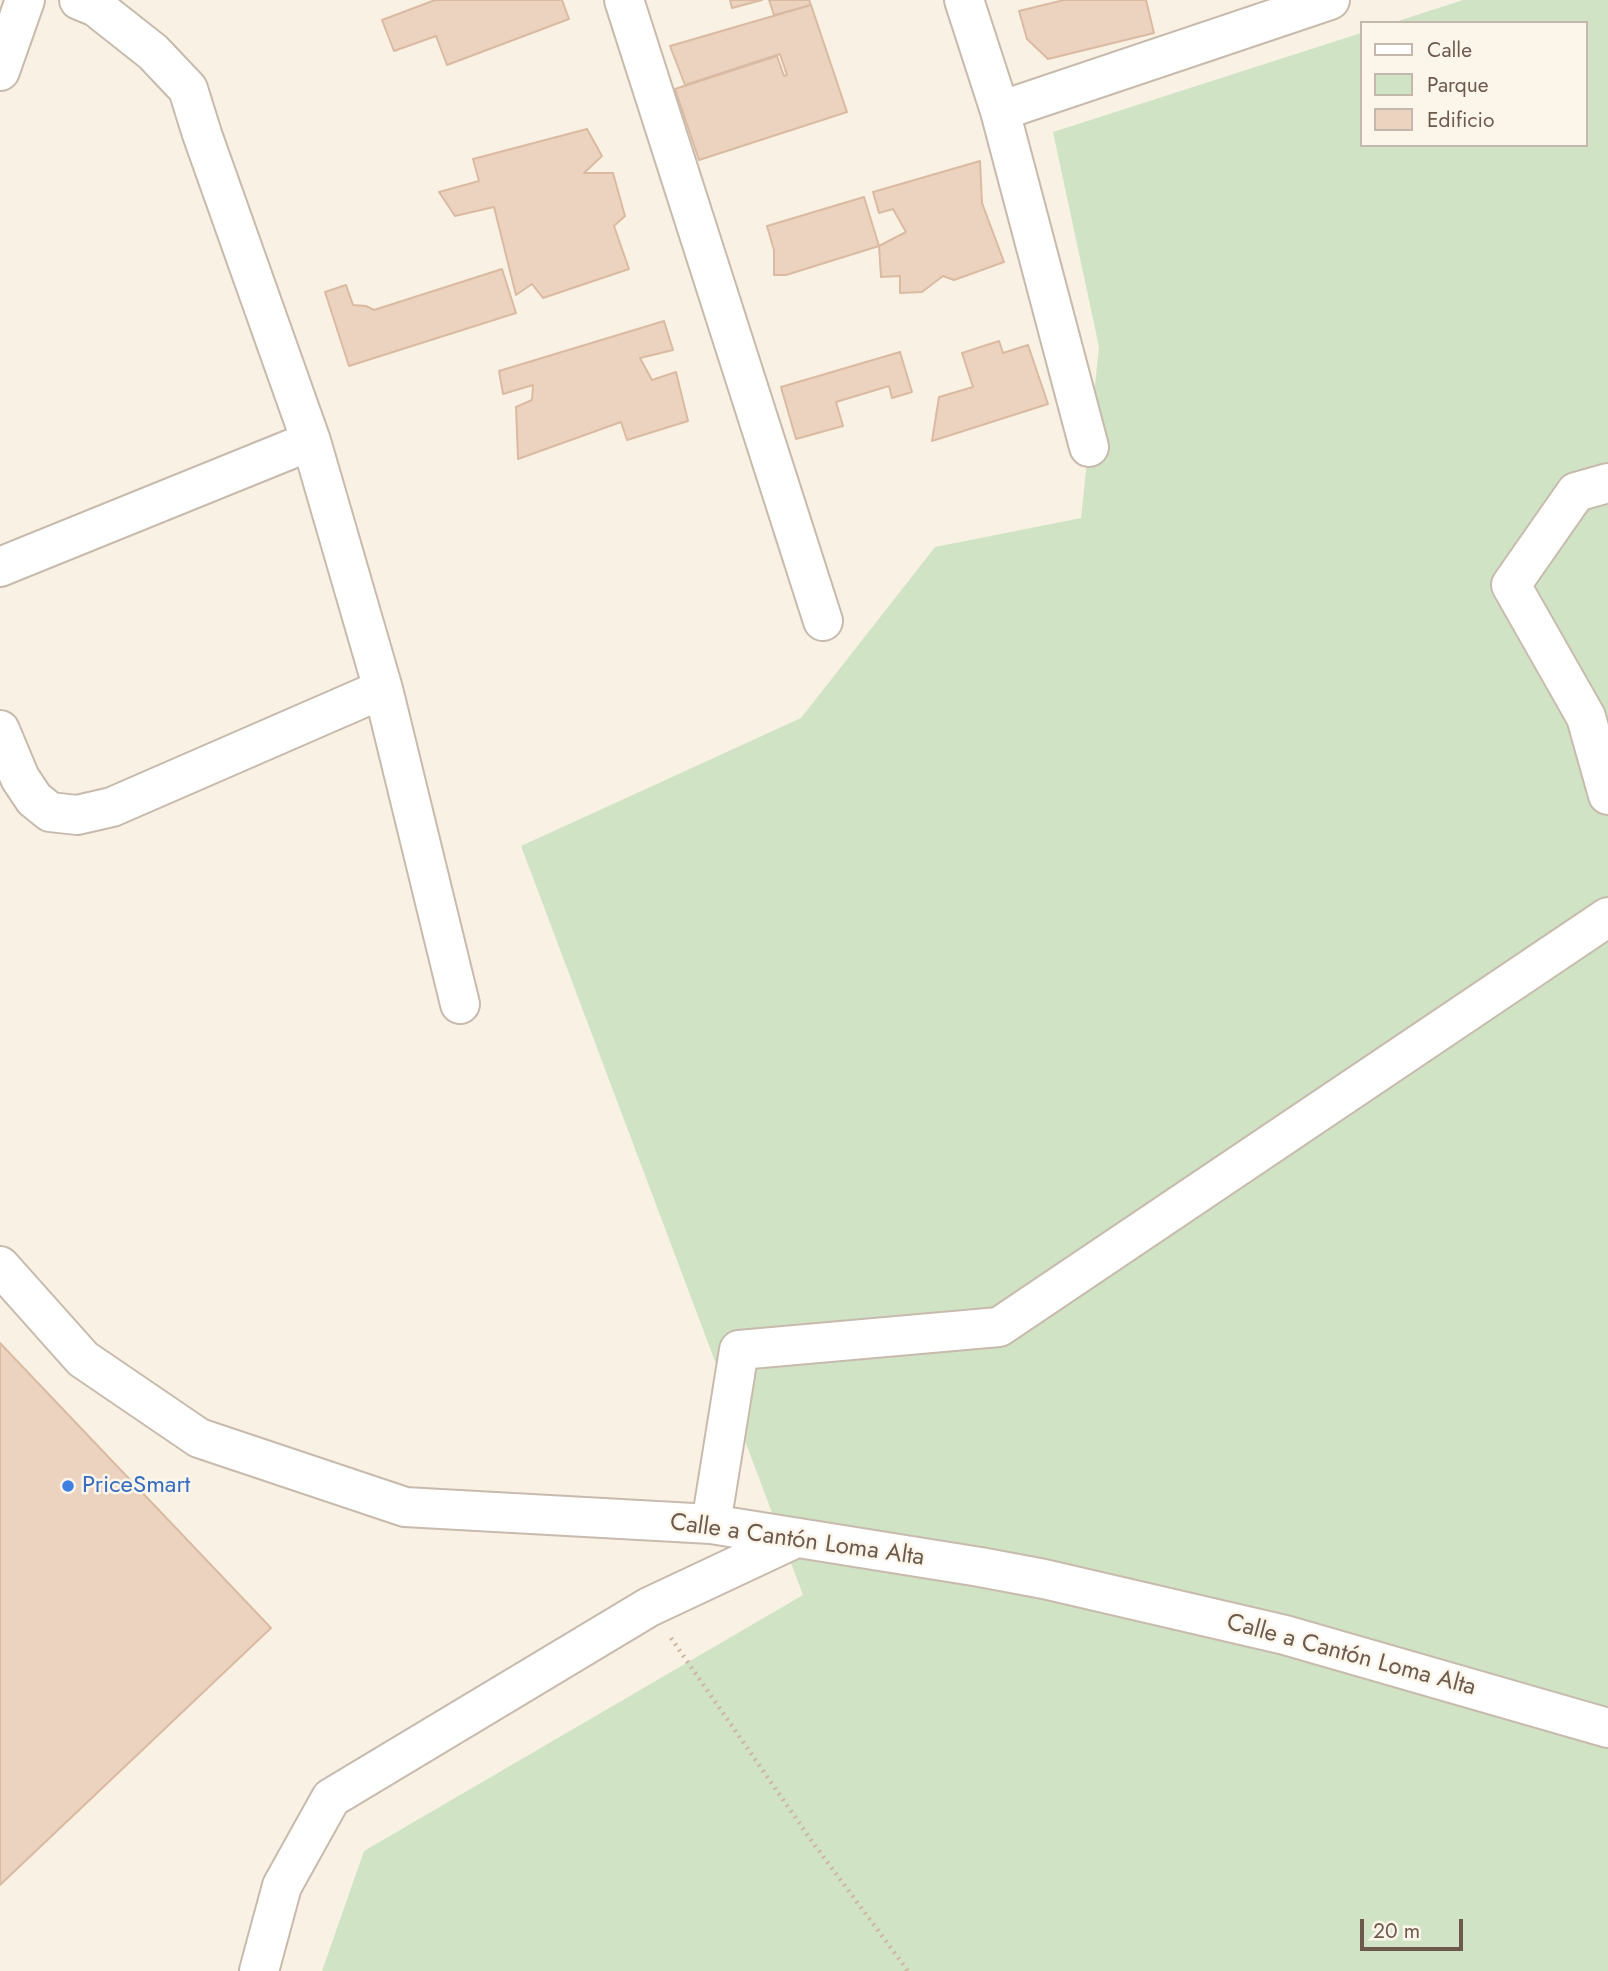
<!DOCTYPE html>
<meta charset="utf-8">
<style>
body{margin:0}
#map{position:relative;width:1608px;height:1971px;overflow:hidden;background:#f9f2e4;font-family:Jost,sans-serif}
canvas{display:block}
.legend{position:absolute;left:1360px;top:21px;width:228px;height:126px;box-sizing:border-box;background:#fcf6ea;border:2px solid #c3b8ab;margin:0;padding:9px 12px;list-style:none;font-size:21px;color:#6e5a4d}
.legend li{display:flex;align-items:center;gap:14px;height:35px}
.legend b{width:35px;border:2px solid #c3b8ab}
.scale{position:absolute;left:1360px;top:1919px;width:103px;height:32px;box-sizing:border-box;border:4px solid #6e5a4d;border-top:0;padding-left:9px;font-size:21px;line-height:24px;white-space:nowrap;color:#6e5a4d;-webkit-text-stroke:5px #fcf6ea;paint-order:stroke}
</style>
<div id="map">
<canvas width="1608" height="1971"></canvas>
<ul class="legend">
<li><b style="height:9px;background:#fff"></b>Calle</li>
<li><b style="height:19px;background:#d0e4c5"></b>Parque</li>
<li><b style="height:19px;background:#ebd3bf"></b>Edificio</li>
</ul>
<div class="scale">20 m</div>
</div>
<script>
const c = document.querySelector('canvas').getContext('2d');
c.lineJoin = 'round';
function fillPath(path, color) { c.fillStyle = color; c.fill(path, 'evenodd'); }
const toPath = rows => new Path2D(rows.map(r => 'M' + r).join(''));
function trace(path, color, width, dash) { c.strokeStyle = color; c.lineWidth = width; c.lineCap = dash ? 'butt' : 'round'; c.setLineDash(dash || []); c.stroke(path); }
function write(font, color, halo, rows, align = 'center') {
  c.font = font + ' Jost,sans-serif'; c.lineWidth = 5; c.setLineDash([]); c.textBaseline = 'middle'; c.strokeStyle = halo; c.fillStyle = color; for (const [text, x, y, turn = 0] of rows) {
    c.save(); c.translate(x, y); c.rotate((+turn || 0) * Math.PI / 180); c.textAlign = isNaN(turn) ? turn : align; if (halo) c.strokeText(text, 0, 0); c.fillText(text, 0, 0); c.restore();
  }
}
const green = toPath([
 [1463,0,1608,0,1608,1971,322,1971,364,1851,803,1595,521,846,801,718,935,547,1081,518,1099,347,1053,132,1361,33,1361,145,1585,145,1585,23,1392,23]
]);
const building = toPath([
 [435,0,562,0,569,19,447,65,436,36,394,51,382,20,435,0],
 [730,0,762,0,732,8,730,0],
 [769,0,809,0,811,5,774,15,769,0],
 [1064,0,1146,0,1154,33,1048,59,1027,39,1019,11,1064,0],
 [811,5,847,112,699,160,675,89,777,56,784,76,787,75,780,54,685,85,670,46,811,5],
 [587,129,602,156,584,173,613,173,625,216,614,226,629,269,543,298,532,284,516,295,494,207,455,216,439,192,479,181,473,159,587,129],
 [980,161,982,203,1004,262,954,280,943,276,922,292,900,293,900,276,881,277,879,246,906,232,893,209,879,213,873,192,980,161],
 [864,197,879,246,786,275,774,275,774,250,767,226,864,197],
 [502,269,516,313,349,366,325,292,346,285,353,305,366,306,374,310,502,269],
 [664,321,673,350,640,358,652,380,676,372,688,421,627,440,621,422,518,459,516,407,532,400,533,385,503,394,499,371,664,321],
 [999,341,1003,353,1028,345,1048,404,932,441,939,397,973,387,962,353,999,341],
 [900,352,912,392,892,398,889,386,836,402,843,426,796,439,781,387,900,352],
 [0,1343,271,1628,0,1885,0,1343]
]);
const path = toPath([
 [671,1638,811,1840,908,1971]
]);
const minor = toPath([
 [79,0,96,7,153,52,188,89,202,134,311,441,383,689,460,1004],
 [624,0,823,621],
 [964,0,1000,111,1089,447],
 [0,71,25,0],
 [1000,111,1330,0],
 [1608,483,1576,492,1511,585,1586,717,1608,795],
 [0,567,311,441],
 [0,730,20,778,34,799,50,812,77,815,112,807,383,689],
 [0,1266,83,1359,199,1438,405,1507,711,1524,980,1567,1044,1579,1285,1635,1608,1728],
 [711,1524,739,1350,999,1327,1608,917],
 [259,1971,282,1886,331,1798,649,1607,796,1538]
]);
const markers = [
 [68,1486,7,"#3f7fe0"]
];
const shopNames = [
 ["PriceSmart",82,1486]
];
const streetNames = [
 ["Calle a Cantón Loma Alta",797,1541,8],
 ["Calle a Cantón Loma Alta",1351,1656,15]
];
fillPath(green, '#d0e4c5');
fillPath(building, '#ebd3bf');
trace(building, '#dbbaa2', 2);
trace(minor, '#c8baac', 42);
trace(path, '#cfb6a3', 4.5, [2, 5]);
trace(minor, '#fff', 38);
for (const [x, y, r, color] of markers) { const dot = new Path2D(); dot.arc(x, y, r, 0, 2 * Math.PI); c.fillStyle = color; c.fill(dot); trace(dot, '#fcf6ea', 2.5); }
write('24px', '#366cbe', '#fcf6ea', shopNames, 'left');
write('24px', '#6e5a4d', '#fcf6ea', streetNames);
</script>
